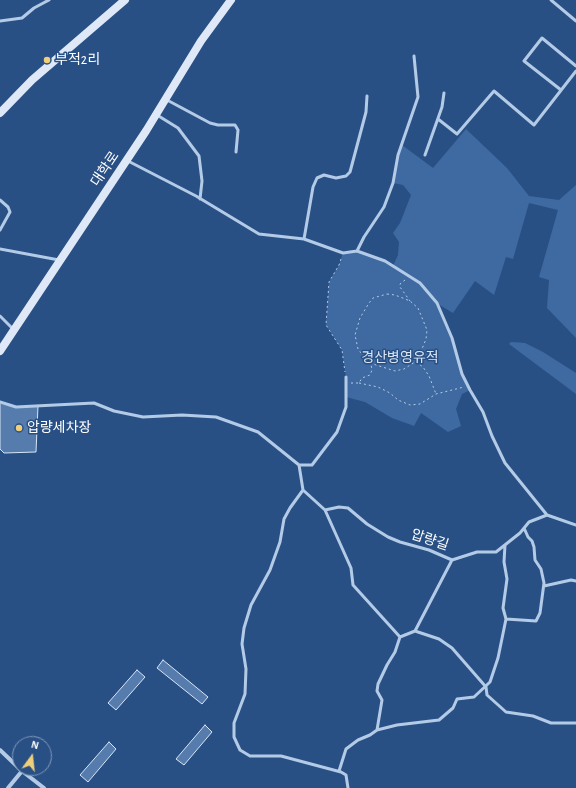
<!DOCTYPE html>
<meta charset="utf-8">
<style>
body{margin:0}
#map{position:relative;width:576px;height:788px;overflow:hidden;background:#295085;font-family:"Alegreya Sans",sans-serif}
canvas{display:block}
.north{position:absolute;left:12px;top:736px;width:40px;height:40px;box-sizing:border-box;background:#295085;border:1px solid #7f96b6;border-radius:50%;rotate:15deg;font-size:11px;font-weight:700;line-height:16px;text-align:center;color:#fff}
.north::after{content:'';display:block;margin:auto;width:14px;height:18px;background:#eecf7c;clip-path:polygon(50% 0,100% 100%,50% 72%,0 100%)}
</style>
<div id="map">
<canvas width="576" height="788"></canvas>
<div class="north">N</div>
</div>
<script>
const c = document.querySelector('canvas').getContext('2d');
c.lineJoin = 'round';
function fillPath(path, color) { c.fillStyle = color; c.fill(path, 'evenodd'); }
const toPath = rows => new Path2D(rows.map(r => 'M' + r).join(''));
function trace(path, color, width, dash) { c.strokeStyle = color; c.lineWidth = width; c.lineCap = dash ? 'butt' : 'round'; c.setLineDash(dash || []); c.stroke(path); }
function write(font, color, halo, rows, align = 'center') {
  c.font = font + ' "Alegreya Sans","Noto Sans KR",sans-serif'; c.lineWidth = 3; c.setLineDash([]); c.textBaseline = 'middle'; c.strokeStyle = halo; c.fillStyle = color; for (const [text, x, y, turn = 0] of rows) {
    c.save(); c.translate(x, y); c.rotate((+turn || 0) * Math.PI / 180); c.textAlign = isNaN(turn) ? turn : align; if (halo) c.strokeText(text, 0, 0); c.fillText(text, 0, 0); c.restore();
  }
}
const green = toPath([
 [466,129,507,168,529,196,559,200,576,185,576,338,547,308,549,280,539,277,558,210,529,203,513,259,506,257,494,295,475,281,453,313,438,304,452,338,462,374,470,390,462,394,456,409,461,426,448,432,421,413,414,426,392,418,365,402,346,397,346,377,342,350,326,325,329,282,339,265,343,253,354,251,385,261,393,266,398,255,399,242,393,233,400,223,411,195,403,185,393,183,398,155,402,145,433,168],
 [511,342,525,343,543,352,576,373,576,394,509,344]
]);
const building = toPath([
 [0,402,16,407,38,406,36,452,4,453,0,449,0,402],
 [163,660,208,697,202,704,157,668,163,660],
 [137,670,145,677,116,710,108,703,137,670],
 [205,725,212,732,184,765,176,759,205,725],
 [109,742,116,749,88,782,80,775,109,742]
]);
const path = toPath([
 [341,259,339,265,329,282,326,325,342,350,345,372],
 [405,280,400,284,400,287,410,301],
 [387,294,395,295,410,301,418,308,427,330,426,339,420,354,415,362,404,369,395,371,373,364,365,358,358,349,355,335,360,318,369,303,373,298,387,294],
 [416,362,423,367,429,376,436,394],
 [351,383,359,383,362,378,370,375,372,370,371,364],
 [359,383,378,387,390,393,398,400,410,405,420,404,436,394,464,387]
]);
const lane = toPath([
 [551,0,576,21],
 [0,21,22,18,34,8,49,0],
 [561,90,524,61,542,38,576,66],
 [167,100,210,123,218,125,235,125,238,130,236,152],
 [157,115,178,128,199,156,202,181,200,199],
 [438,119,457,134,494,91,534,125,576,71],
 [425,155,442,107,444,93],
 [128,161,196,196,259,234,304,239,343,253,357,251,385,261,420,283,437,303,452,338,462,374,470,390,483,412,492,436,505,463,547,515],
 [0,200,8,207,10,212,0,230],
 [304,239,313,187,317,178,324,175,336,178,346,176,350,172,366,112,367,96],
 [0,249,59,260],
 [357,251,364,237,384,207,393,183,398,155,418,97,414,56],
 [0,316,13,329],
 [0,402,16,407,94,403,114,411,143,417,182,415,216,417,258,432,299,465,303,490,290,508,284,519,280,542,270,570,251,605,244,628,242,644,246,669,245,694,234,723,234,737,240,750,250,756,281,756,341,772,346,775,348,788],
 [299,465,312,465,337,432,346,407,346,377],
 [303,490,325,510,351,568,353,585,400,637,415,631,452,560],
 [325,510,339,507,348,508,367,524,388,537,400,542,429,550,452,560,477,552,496,552,520,533,529,522,547,515,576,525],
 [544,586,571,580,576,581],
 [506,619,536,621,540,613,544,583,541,569,535,560,534,547,532,541,528,537,524,528],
 [415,631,439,639,452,648,486,687,487,695,506,712,533,716,551,723,576,723],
 [377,730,397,725,439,720,453,708,457,699,474,697,490,682,498,658,506,619,503,608,507,579,504,562,505,545],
 [339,771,346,749,358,740,370,735,377,730,382,700,377,691,378,684,387,665,395,652,400,637]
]);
const street = toPath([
 [0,750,22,771,44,788],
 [8,788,22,771]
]);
const secondary = toPath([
 [0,113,32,80,125,0],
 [0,351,146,131,201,41,231,0]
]);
const markers = [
 [47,60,4,"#eecf7c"],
 [19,428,4,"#eecf7c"]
];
const poiNames = [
 ["부적2리",55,60],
 ["압량세차장",27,428]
];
const streetNames = [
 ["대학로",105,169,-56],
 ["압량길",430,540,18]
];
const parkNames = [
 ["경산병영유적",400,358]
];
fillPath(green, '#3e6aa1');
fillPath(building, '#567cae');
trace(building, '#d8e5f6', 1);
trace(path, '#b4cbe7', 1, [2, 3]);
trace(lane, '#b4cbe7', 3);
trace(street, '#b4cbe7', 4);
trace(secondary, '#dee8f7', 8);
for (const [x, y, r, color] of markers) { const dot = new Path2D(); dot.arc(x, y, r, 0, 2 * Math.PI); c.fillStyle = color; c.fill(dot); trace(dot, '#295085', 1.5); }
write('14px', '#fff', '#295085', poiNames, 'left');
write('14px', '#fff', '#295085', streetNames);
write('14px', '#d8e5f6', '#295085', parkNames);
</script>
